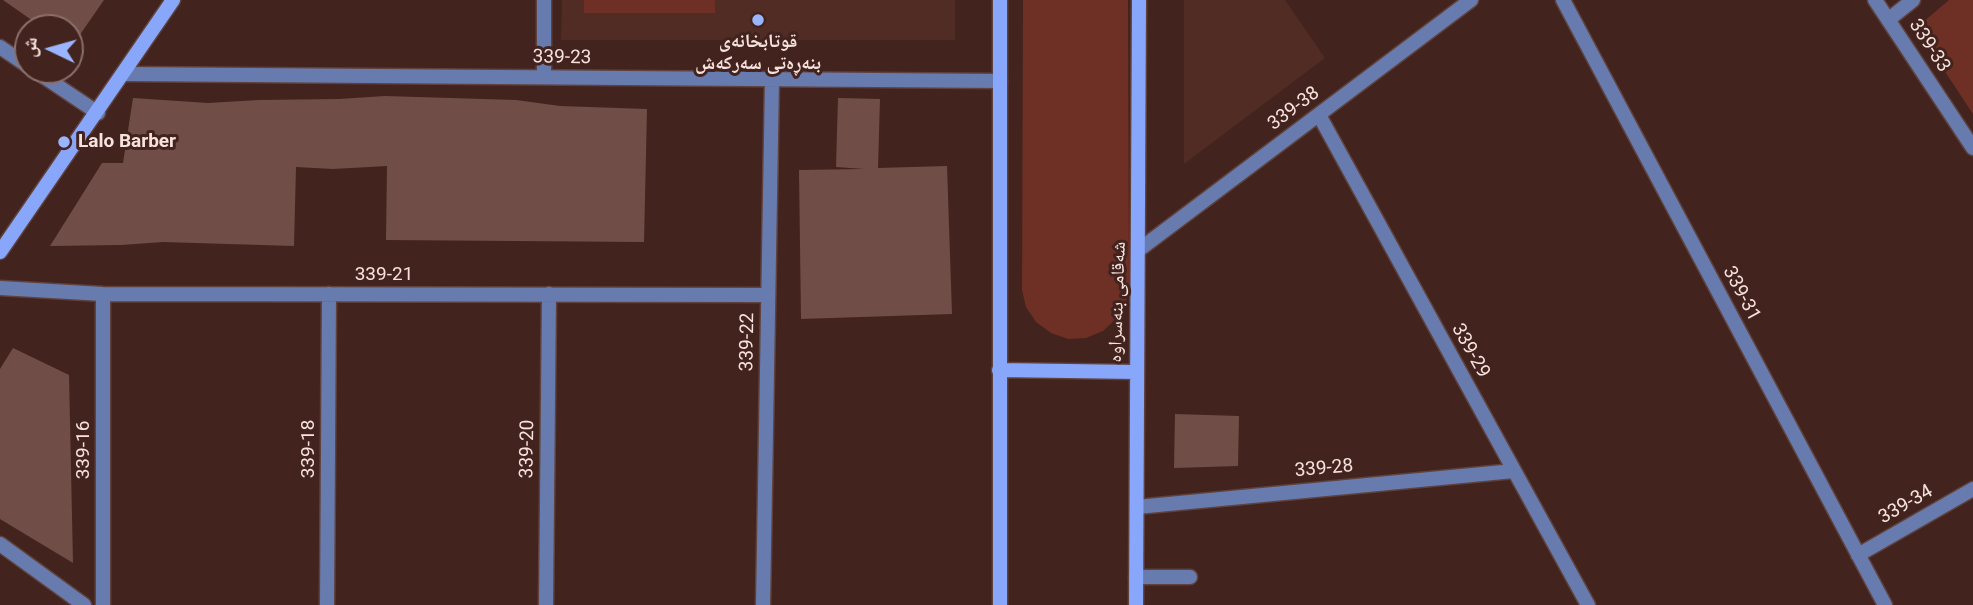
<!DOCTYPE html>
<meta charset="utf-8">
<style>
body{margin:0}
#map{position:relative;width:1973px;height:605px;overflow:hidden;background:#42231e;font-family:Roboto,"Noto Naskh Arabic",sans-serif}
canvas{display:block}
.north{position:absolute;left:14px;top:14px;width:70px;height:70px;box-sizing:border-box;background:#42231e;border:2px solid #8a6f6a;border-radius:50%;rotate:275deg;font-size:19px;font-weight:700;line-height:28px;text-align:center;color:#f7e2dd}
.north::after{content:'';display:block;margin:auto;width:24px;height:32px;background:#9ab5fd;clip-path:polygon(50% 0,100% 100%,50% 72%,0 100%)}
</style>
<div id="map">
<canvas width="1973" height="605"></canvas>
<div class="north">ش</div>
</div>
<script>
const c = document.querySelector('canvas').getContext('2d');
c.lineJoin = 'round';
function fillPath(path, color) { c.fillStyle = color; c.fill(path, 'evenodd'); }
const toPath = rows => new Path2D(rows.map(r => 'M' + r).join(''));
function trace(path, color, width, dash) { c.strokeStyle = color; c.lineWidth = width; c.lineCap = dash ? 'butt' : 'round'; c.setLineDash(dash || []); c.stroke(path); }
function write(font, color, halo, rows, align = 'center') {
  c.font = font + ' Roboto,"Noto Naskh Arabic",sans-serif'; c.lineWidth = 6; c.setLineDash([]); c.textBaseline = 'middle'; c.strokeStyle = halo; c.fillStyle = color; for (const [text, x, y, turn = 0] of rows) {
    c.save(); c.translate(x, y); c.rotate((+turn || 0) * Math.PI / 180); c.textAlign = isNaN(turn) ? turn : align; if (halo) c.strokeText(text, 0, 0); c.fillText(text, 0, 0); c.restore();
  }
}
const built = toPath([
 [562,0,955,0,955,40,561,40],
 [1184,0,1285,0,1325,58,1184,164]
]);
const green = toPath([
 [584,0,715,0,715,13,584,13],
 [1023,0,1128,0,1129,286,1126,303,1116,319,1103,331,1086,338,1068,339,1051,333,1036,322,1026,307,1022,290],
 [1949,0,1973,0,1973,114,1916,28]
]);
const building = toPath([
 [3,0,104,0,70,49,70,28,43,28],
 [385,96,516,100,560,106,647,109,644,242,386,240,387,166,333,169,296,167,294,246,163,242,121,245,50,246,102,163,123,163,133,98,208,103,259,100,339,99],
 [838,98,880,99,878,168,947,166,952,314,801,319,799,170,864,169,836,167],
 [13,348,69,375,73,563,0,519,0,369],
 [1175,414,1239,416,1238,466,1174,468]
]);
const lane = toPath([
 [0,544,84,605],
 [1136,577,1190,577]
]);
const street = toPath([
 [544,0,544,77],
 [1563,0,1885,605],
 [1875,0,1973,148],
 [1888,20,1913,0],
 [0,47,28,66],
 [34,70,98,113],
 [124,74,1000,81],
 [1319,115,1588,605],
 [1140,249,1471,0],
 [0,288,103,294,768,295],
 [103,294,103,605],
 [1137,507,1514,471],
 [1858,555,1973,489],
 [327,605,329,294],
 [546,605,549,294],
 [763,605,772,79]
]);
const secondary = toPath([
 [1000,0,1000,605],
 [0,252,173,0],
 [999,370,1136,372],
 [1136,605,1139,0]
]);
const markers = [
 [758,20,7,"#9ab5fd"],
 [64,142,7,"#9ab5fd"]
];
const poiNames = [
 ["قوتابخانەی",758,42],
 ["بنەڕەتی سەرکەش",758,64],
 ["Lalo Barber",78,142,"left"]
];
const streetNames = [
 ["339-33",1929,46,57],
 ["339-23",562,58,1],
 ["339-38",1294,109,-37],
 ["339-21",384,275],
 ["339-31",1741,294,62],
 ["شەقامی بنەسراوە",1118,302,-88],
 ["339-22",748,342,-89],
 ["339-29",1470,351,61],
 ["339-18",309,449,-90],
 ["339-20",528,449,-89],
 ["339-16",84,450,-90],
 ["339-28",1324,469,-5],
 ["339-34",1906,505,-30]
];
fillPath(built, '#502c25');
fillPath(green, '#6e2f24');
fillPath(building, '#704e47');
trace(lane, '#5f423d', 17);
trace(street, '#5f423d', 17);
trace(secondary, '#5f423d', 17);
trace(lane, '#677baf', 14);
trace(street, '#677baf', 14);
trace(secondary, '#88a6fa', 14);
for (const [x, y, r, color] of markers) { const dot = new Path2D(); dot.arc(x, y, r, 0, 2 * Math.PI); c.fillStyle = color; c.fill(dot); trace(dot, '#42231e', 2.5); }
write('bold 19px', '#f7e2dd', '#42231e', poiNames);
write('19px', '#f7e2dd', '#42231e', streetNames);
</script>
